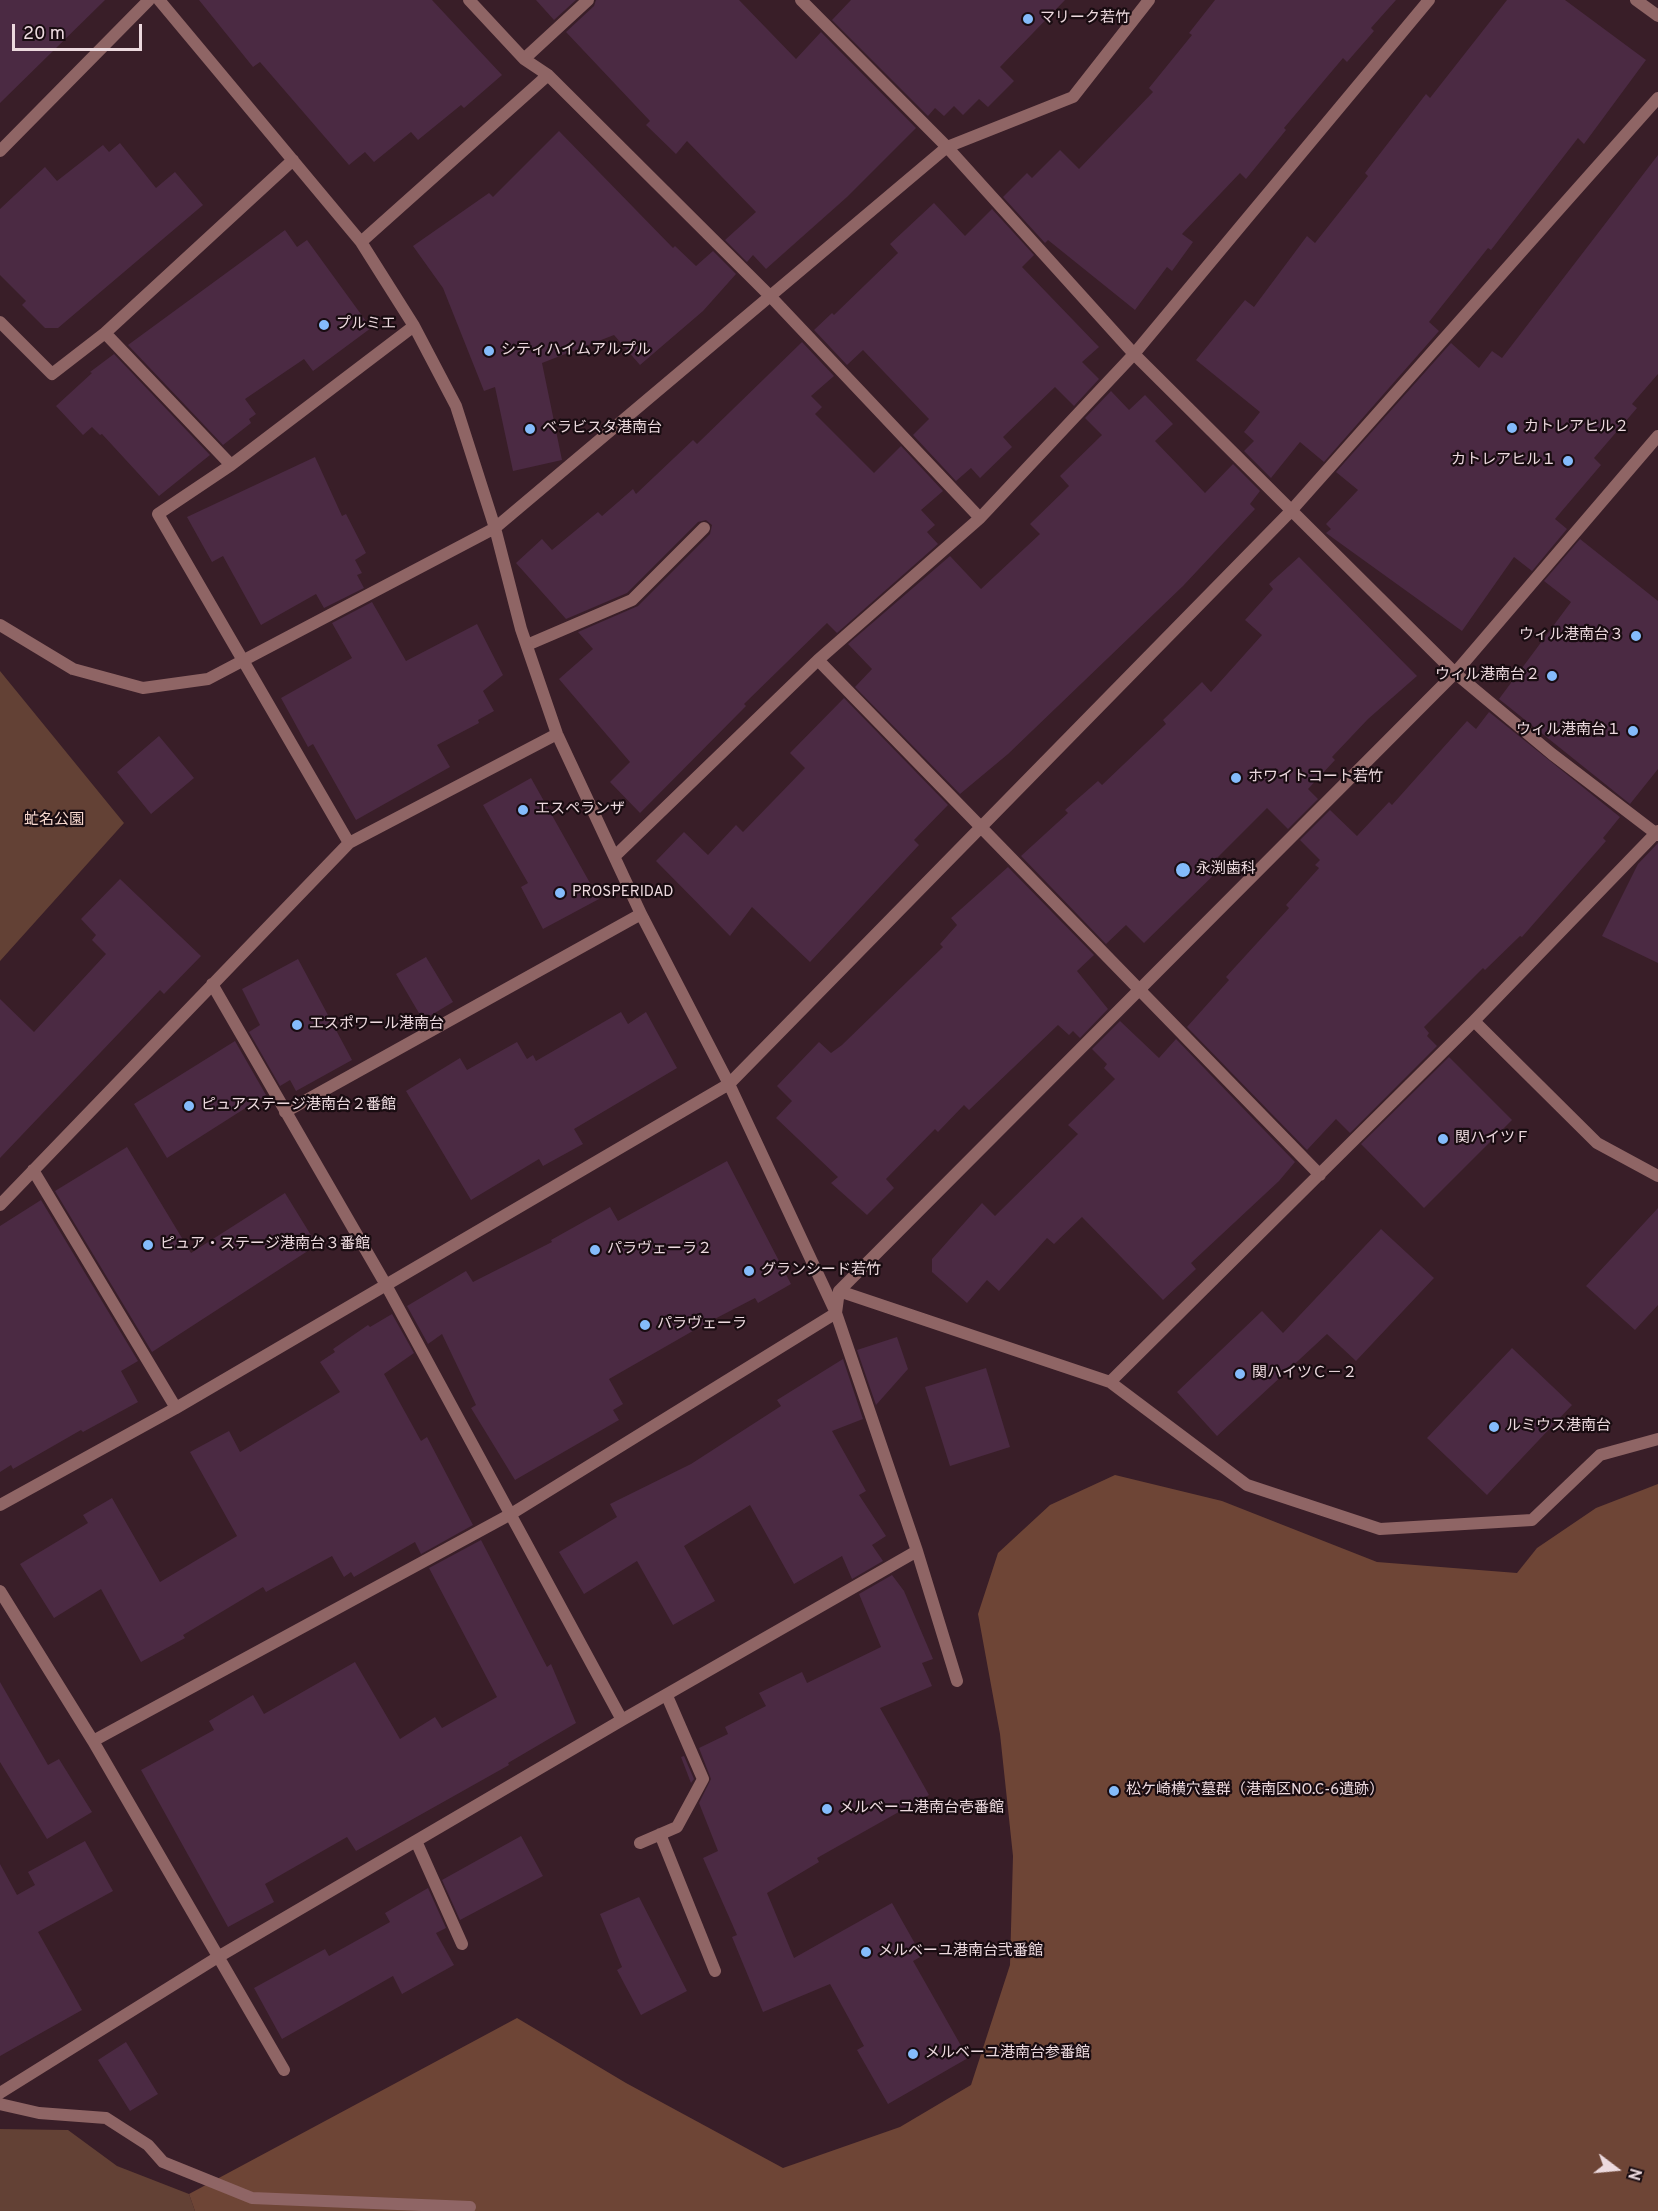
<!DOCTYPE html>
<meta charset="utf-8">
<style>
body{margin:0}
#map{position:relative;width:1658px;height:2211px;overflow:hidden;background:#391e28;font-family:Overpass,sans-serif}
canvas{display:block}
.north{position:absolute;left:1586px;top:2139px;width:60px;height:60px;-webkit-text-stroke:4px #190c11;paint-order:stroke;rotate:106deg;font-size:16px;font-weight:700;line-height:24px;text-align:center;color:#ecd9de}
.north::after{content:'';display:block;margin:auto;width:21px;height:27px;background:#ecd9de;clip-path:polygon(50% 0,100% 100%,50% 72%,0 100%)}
.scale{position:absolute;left:12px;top:24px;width:130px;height:27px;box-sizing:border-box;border:3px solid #ecd9de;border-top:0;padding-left:8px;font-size:18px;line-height:21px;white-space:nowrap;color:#ecd9de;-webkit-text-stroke:4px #190c11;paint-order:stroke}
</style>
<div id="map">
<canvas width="1658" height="2211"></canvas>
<div class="north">N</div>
<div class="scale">20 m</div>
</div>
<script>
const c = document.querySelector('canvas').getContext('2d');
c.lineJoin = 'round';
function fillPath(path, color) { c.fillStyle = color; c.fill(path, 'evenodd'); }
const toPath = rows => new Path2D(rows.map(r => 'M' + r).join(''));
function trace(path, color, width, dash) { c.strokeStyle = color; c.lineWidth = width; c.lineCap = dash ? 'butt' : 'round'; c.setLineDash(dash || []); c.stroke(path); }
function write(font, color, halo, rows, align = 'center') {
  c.font = font + ' Overpass,"Noto Sans JP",sans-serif'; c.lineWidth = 4.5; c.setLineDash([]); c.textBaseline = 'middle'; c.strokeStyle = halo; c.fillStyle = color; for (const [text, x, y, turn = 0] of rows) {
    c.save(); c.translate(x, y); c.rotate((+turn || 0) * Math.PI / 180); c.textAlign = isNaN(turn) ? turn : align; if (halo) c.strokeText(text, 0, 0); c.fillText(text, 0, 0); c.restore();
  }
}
const green = toPath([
 [0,671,124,823,0,961],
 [0,2129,68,2130,117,2166,189,2194,195,2211,0,2211]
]);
const forest = toPath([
 [1115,1475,1222,1501,1377,1562,1517,1573,1537,1548,1596,1508,1658,1484,1658,2211,195,2211,189,2194,517,2018,626,2083,783,2168,900,2127,971,2085,1010,1965,1013,1856,1000,1734,978,1614,998,1553,1050,1505]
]);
const building = toPath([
 [0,0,105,0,0,103],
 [199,0,432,0,502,75,464,108,461,105,418,140,411,132,374,162,365,152,349,165,260,62,253,67],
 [536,0,576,0,554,20],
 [596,0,739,0,796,59,821,32,916,128,847,197,766,269,753,255,747,262,725,240,756,212,687,141,676,154,646,125,650,121,566,32,594,6],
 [851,0,1065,0,1000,67,1014,81,988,107,979,99,963,115,954,106,944,116,935,108,928,116,832,20],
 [1215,0,1396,0,1371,28,1374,31,1347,62,1343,58,1284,128,1286,130,1246,179,1240,173,1182,234,1193,242,1172,271,1167,267,1135,310,1048,240,1045,243,1003,197,1027,173,1032,178,1060,150,1079,169,1153,92,1149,88,1192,35,1189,33],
 [1507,0,1565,0,1646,60,1584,144,1578,138,1491,250,1488,248,1429,322,1439,331,1324,462,1300,442,1271,478,1244,451,1254,441,1244,432,1260,412,1196,360,1245,300,1254,307,1307,236,1315,243,1368,176,1365,173,1426,94,1430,98],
 [559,131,673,248,675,246,696,266,713,251,736,274,703,311,640,365,614,335,542,363,562,460,513,471,495,387,484,391,443,288,413,246,489,193,493,197],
 [120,143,156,188,175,172,203,205,58,328,45,328,22,305,26,301,0,275,0,209,45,167,57,181,103,145,109,152],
 [1658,155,1658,374,1632,404,1637,408,1594,458,1601,465,1555,519,1567,529,1532,571,1514,557,1462,631,1326,533,1331,529,1326,524,1358,490,1336,472,1451,343,1479,368,1492,351,1502,358],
 [934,203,965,236,992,209,1034,255,1022,267,1099,347,1082,362,1099,379,1074,406,1055,387,1003,437,1012,447,980,478,971,468,956,481,913,435,929,419,863,350,847,365,814,330,832,313,834,315,898,253,890,244],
 [285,230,297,247,307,240,371,328,313,371,304,359,245,399,256,414,249,419,251,423,223,445,128,345],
 [802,342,834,376,811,396,822,407,815,414,874,473,901,446,943,491,921,510,935,525,927,532,938,544,837,633,827,623,744,704,746,706,640,813,610,782,630,762,559,679,593,649,578,632,638,606,710,534,712,525,706,520,698,522,627,593,566,619,516,563,542,539,552,550,598,512,602,516,633,489,636,494,693,440,697,444],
 [114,354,210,455,159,496,102,434,100,435,92,427,83,435,56,406,92,373,90,372],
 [1111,391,1129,410,1145,395,1173,424,1155,441,1205,493,1233,464,1260,491,1250,504,1255,509,1183,586,1008,754,960,794,855,687,872,669,848,644,950,556,981,589,1040,534,1030,524,1069,486,1060,476,1102,435,1085,418],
 [315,457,342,516,346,514,366,553,355,560,362,573,357,575,364,588,324,608,316,594,261,625,223,556,212,562,187,517],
 [1580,539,1658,601,1658,769,1630,804,1499,699,1571,602,1544,581],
 [1299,557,1417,676,1368,719,1332,757,1335,760,1308,789,1318,799,1288,829,1267,808,1214,861,1221,868,1144,943,1126,925,1106,944,1021,856,1068,813,1065,810,1098,781,1102,785,1166,724,1163,720,1202,682,1211,692,1262,635,1245,620,1273,589,1269,584],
 [372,602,406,661,477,624,503,675,483,691,494,711,478,720,479,723,437,745,450,767,356,820,313,744,308,747,281,698,352,658,332,623],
 [844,698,948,805,914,840,919,845,810,962,752,907,730,936,656,861,684,832,708,855,736,825,743,832,805,768,790,753],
 [1489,712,1620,817,1603,838,1606,841,1522,937,1520,936,1485,970,1483,968,1424,1027,1429,1033,1427,1036,1437,1046,1350,1133,1336,1119,1307,1150,1187,1027,1229,980,1226,977,1289,908,1286,905,1319,868,1315,865,1320,860,1300,840,1330,810,1357,836,1389,802,1392,805,1467,721,1476,729],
 [159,736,194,778,151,814,117,772],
 [531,778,599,899,543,929,521,887,528,883,483,805],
 [1658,843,1658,963,1602,936,1638,864],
 [1008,867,1094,955,1077,971,1108,1009,1080,1038,1073,1031,1069,1035,1058,1025,969,1110,964,1105,938,1132,935,1129,886,1179,894,1188,867,1215,831,1183,838,1177,776,1118,792,1101,777,1086,819,1042,831,1053,842,1045,943,947,940,944,957,925,951,918],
 [120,879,201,956,164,994,160,990,0,1158,0,999,34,1032,106,954,92,940,96,935,81,919],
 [426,957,453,1002,423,1020,396,974],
 [298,959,352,1060,296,1091,290,1080,280,1086,249,1032,260,1025,242,989],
 [621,1012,628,1024,646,1012,677,1068,574,1129,583,1144,543,1166,539,1159,471,1200,406,1091,460,1058,467,1070,517,1042,527,1059,533,1055,536,1061],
 [1120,1021,1159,1058,1176,1039,1295,1162,1279,1181,1191,1263,1196,1269,1163,1300,1082,1217,1054,1244,1047,1238,999,1291,987,1280,967,1303,932,1272,932,1259,982,1203,995,1216,1078,1134,1068,1125,1115,1079,1104,1068,1107,1064,1092,1049],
 [235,1041,266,1095,167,1158,134,1104],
 [1449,1057,1512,1120,1424,1208,1361,1144],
 [127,1147,191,1253,285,1193,317,1245,152,1352,55,1191],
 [727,1161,791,1284,758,1303,755,1298,705,1324,609,1379,623,1404,613,1410,619,1420,515,1480,471,1408,476,1405,442,1334,428,1344,407,1306,466,1271,473,1282,552,1242,551,1240,610,1207,618,1221],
 [41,1200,138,1361,121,1371,138,1402,83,1432,81,1430,13,1469,11,1465,0,1472,0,1226],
 [1658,1208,1658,1305,1635,1330,1586,1286],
 [1381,1229,1434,1278,1356,1361,1327,1334,1217,1436,1177,1392,1262,1311,1283,1333],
 [392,1314,414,1353,384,1374,421,1441,427,1437,473,1525,421,1554,415,1542,354,1577,351,1572,344,1577,332,1556,266,1592,263,1587,183,1635,185,1638,141,1662,101,1589,54,1618,20,1564,88,1523,83,1515,112,1498,160,1582,237,1536,190,1452,229,1431,240,1452,340,1392,320,1362,335,1352,333,1349,368,1325,370,1327],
 [897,1337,908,1369,876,1405,857,1350],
 [1512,1348,1572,1405,1487,1495,1427,1438],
 [843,1359,863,1419,832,1431,866,1491,859,1495,886,1536,872,1545,883,1561,852,1579,842,1556,794,1584,750,1505,684,1546,715,1601,673,1625,637,1561,584,1594,559,1552,617,1517,610,1504,691,1464,781,1406,777,1400],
 [986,1368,1010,1447,950,1466,925,1387],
 [481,1540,547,1667,551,1664,576,1723,508,1763,509,1765,356,1851,347,1837,265,1884,274,1902,228,1927,141,1770,214,1730,209,1721,253,1695,264,1714,355,1662,400,1739,435,1717,442,1728,497,1697,429,1568],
 [892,1575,904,1591,933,1659,922,1663,932,1686,880,1708,929,1795,817,1858,819,1862,767,1893,794,1958,892,1903,922,1956,913,1961,968,2058,888,2104,857,2050,864,2046,830,1984,763,2012,732,1937,737,1935,703,1858,718,1851,699,1803,711,1779,699,1748,728,1734,725,1727,766,1706,759,1693,802,1672,807,1683,881,1647,859,1594],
 [0,1682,48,1765,59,1759,92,1812,47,1839,0,1762],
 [684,1756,694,1779,691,1783,681,1757],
 [521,1836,543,1876,460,1920,442,1880],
 [85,1841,113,1891,38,1932,82,2010,0,2056,0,1864,17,1895,35,1885,28,1872],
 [428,1888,446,1928,436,1933,454,1965,402,1994,393,1976,282,2039,254,1988,325,1949,329,1956,390,1922,385,1913],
 [639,1897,687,1991,641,2015,617,1970,622,1967,600,1914],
 [126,2042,158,2094,130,2111,98,2060]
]);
const service = toPath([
 [527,645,632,600,704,528]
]);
const minor = toPath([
 [469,0,524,59,548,75,771,297,980,518],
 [801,0,947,147,1134,354,1455,673,1552,754,1658,835],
 [524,59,588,0],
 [0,151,149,0],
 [361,242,548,75],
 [0,322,52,374,105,333,293,160],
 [105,333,231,465],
 [0,625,73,669,143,688,208,679,495,528,947,147,1073,97,1149,0],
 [818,660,1320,1175],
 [349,843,158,514,231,465,414,326],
 [615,856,818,660,980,518,1134,354,1429,0],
 [212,984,386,1285,622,1720],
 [1474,1021,1597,1143,1658,1176],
 [285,1112,641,914],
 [33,1170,176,1408],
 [0,1205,349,843,557,734],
 [839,1291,1110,1382,1247,1485,1380,1529,1532,1520,1600,1455,1658,1439],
 [1110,1382,1474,1021,1658,831],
 [0,1505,176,1408,729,1084,1290,512,1658,98],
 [917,1551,957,1681],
 [0,1591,93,1741,284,2070],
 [93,1741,511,1514,836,1313,839,1291,1455,673,1658,436],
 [660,1834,715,1971],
 [416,1841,462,1944],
 [640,1843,677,1827,703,1779,667,1696],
 [0,2093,218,1957,622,1720,917,1551,836,1313,729,1084,641,914,557,734,521,629,495,528,456,406,414,326,361,242,159,0],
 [0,2104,39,2113,106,2118,148,2145,163,2162,252,2198,470,2207]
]);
const tertiary = toPath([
 [1636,0,1658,16]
]);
const markers = [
 [1028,19,6,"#84bbfb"],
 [324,325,6,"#84bbfb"],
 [489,351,6,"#84bbfb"],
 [1512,428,6,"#84bbfb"],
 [530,429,6,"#84bbfb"],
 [1568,461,6,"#84bbfb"],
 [1636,636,6,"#84bbfb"],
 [1552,676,6,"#84bbfb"],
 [1633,731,6,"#84bbfb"],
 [1236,778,6,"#84bbfb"],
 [523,810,6,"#84bbfb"],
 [1183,870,8,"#84bbfb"],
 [560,893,6,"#84bbfb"],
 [297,1025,6,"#84bbfb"],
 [189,1106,6,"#84bbfb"],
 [1443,1139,6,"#84bbfb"],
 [148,1245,6,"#84bbfb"],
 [595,1250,6,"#84bbfb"],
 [749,1271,6,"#84bbfb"],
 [645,1325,6,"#84bbfb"],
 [1240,1374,6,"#84bbfb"],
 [1494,1427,6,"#84bbfb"],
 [1114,1791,6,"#84bbfb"],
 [827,1809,6,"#84bbfb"],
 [866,1952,6,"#84bbfb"],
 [913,2054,6,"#84bbfb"]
];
const poiNames = [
 ["マリーク若竹",1040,19],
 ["プルミエ",336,325],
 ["シティハイムアルプル",501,351],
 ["カトレアヒル２",1524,428],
 ["ベラビスタ港南台",542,429],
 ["カトレアヒル１",1556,461,"right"],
 ["ウィル港南台３",1624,636,"right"],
 ["ウィル港南台２",1540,676,"right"],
 ["ウィル港南台１",1621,731,"right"],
 ["ホワイトコート若竹",1248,778],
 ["エスペランザ",535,810],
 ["永渕歯科",1196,870],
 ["PROSPERIDAD",572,893],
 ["エスポワール港南台",309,1025],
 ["ピュアステージ港南台２番館",201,1106],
 ["関ハイツＦ",1455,1139],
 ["ピュア・ステージ港南台３番館",160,1245],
 ["パラヴェーラ２",607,1250],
 ["グランシード若竹",761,1271],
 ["パラヴェーラ",657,1325],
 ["関ハイツＣ－２",1252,1374],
 ["ルミウス港南台",1506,1427],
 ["松ケ崎横穴墓群（港南区NO.C-6遺跡）",1126,1791],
 ["メルベーユ港南台壱番館",839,1809],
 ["メルベーユ港南台弐番館",878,1952],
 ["メルベーユ港南台参番館",925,2054]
];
const parkNames = [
 ["虻名公園",54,821]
];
fillPath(green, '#634135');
fillPath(forest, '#6e4536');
fillPath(building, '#4b2a43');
trace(service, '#8f6565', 12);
trace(minor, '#8f6565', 12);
trace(tertiary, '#8f6565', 12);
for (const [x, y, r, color] of markers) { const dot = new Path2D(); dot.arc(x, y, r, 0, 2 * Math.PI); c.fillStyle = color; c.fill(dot); trace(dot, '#190c11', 2); }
write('15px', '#ecd9de', '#190c11', poiNames, 'left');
write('15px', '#f9dad0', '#190c11', parkNames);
</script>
